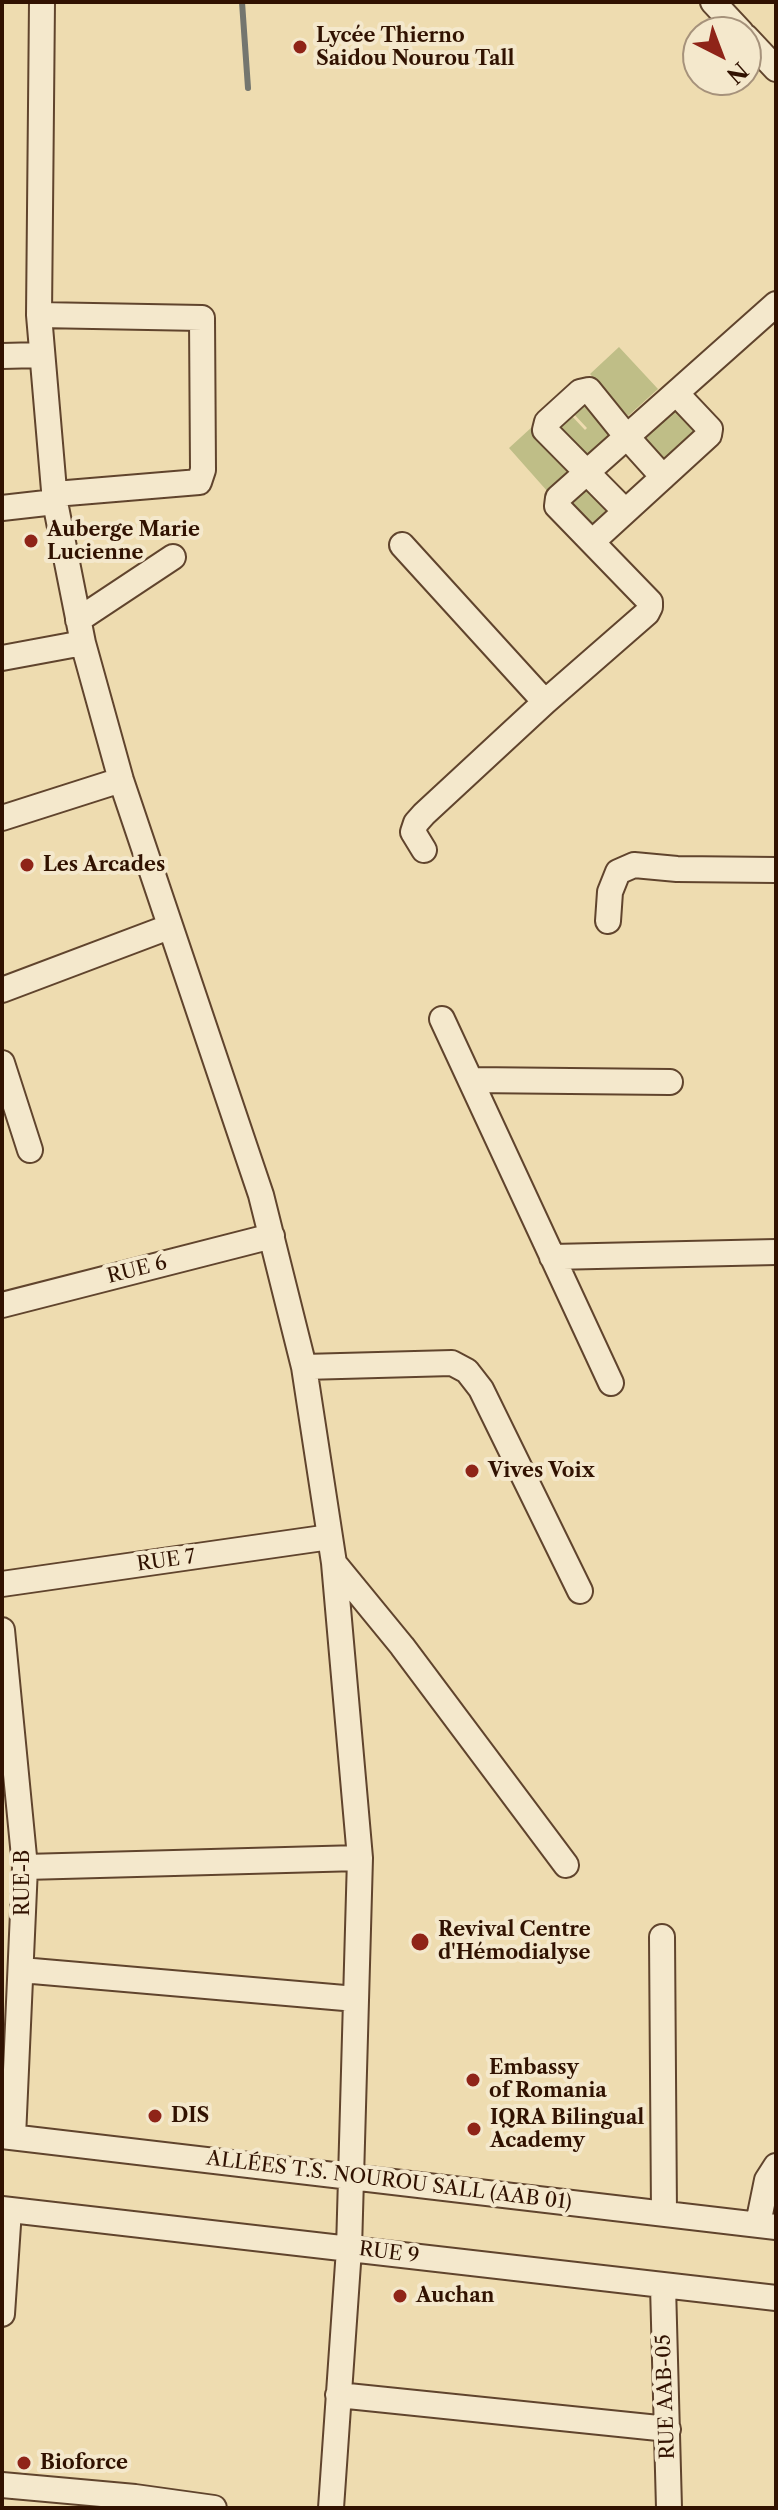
<!DOCTYPE html>
<meta charset="utf-8">
<style>
body{margin:0}
#map{position:relative;width:778px;height:2510px;overflow:hidden;background:#eedcb0;font-family:"Libre Caslon Text",serif}
canvas{display:block}
.frame{position:absolute;inset:0;border:4px solid #311201;pointer-events:none}
.north{position:absolute;left:682px;top:16px;width:80px;height:80px;box-sizing:border-box;background:#f4e8cc;border:2px solid #a6927b;border-radius:50%;rotate:138deg;font-size:22px;font-weight:700;line-height:32px;text-align:center;color:#311201}
.north::after{content:'';display:block;margin:auto;width:28px;height:36px;background:#8f2418;clip-path:polygon(50% 0,100% 100%,50% 72%,0 100%)}
</style>
<div id="map">
<canvas width="778" height="2510"></canvas>
<div class="frame"></div>
<div class="north">N</div>
</div>
<script>
const c = document.querySelector('canvas').getContext('2d');
c.lineJoin = 'round';
function fillPath(path, color) { c.fillStyle = color; c.fill(path, 'evenodd'); }
const toPath = rows => new Path2D(rows.map(r => 'M' + r).join(''));
function trace(path, color, width, dash) { c.strokeStyle = color; c.lineWidth = width; c.lineCap = dash ? 'butt' : 'round'; c.setLineDash(dash || []); c.stroke(path); }
function write(font, color, halo, rows, align = 'center') {
  c.font = font + ' "Libre Caslon Text",serif'; c.lineWidth = 8; c.setLineDash([]); c.textBaseline = 'middle'; c.strokeStyle = halo; c.fillStyle = color; for (const [text, x, y, turn = 0] of rows) {
    c.save(); c.translate(x, y); c.rotate((+turn || 0) * Math.PI / 180); c.textAlign = isNaN(turn) ? turn : align; if (halo) c.strokeText(text, 0, 0); c.fillText(text, 0, 0); c.restore();
  }
}
const green = toPath([
 [619,347,658,389,628,416,590,374],
 [581,401,608,430,610,436,590,455,583,452,557,423,569,413,585,430,587,428,571,411],
 [670,406,681,408,696,425,697,436,668,461,658,461,642,443,643,431],
 [532,427,571,471,548,492,509,448],
 [584,485,610,507,610,515,596,527,589,527,570,506,569,499]
]);
const stream = toPath([
 [242,2,248,88]
]);
const minor = toPath([
 [42,2,39,315,55,502,83,643,121,780,261,1195,304,1367,334,1563,360,1858,349,2249,331,2508],
 [713,2,741,32],
 [746,37,776,69],
 [39,315,202,318,203,470,199,482,55,494],
 [2,356,41,355],
 [2,508,55,502],
 [625,511,545,430,547,422,580,392,589,390,627,437,663,477],
 [592,542,709,435,710,429,676,393],
 [402,545,545,702],
 [78,620,173,557],
 [2,658,83,643],
 [2,818,121,780],
 [424,850,413,832,416,823,424,814,545,702,647,613,650,607,650,602,557,506,558,498,776,304],
 [608,921,610,892,618,872,634,865,677,869,776,870],
 [2,990,169,927],
 [442,1019,611,1383],
 [2,1063,30,1150],
 [471,1080,670,1082],
 [552,1257,776,1252],
 [2,1305,272,1236],
 [304,1367,452,1363,467,1371,481,1389,580,1591],
 [334,1563,402,1646,566,1865],
 [2,1584,330,1537],
 [2,1630,25,1867,13,2137],
 [25,1867,360,1858],
 [662,1937,664,2213],
 [21,1970,356,1999],
 [2,2136,776,2227],
 [2,2209,776,2298],
 [758,2224,767,2180,776,2166],
 [663,2286,669,2508],
 [2,2314,9,2210],
 [338,2395,668,2429],
 [2,2485,135,2497,214,2508]
]);
const markers = [
 [300,47,8,"#8f2418"],
 [31,541,8,"#8f2418"],
 [27,865,8,"#8f2418"],
 [472,1471,8,"#8f2418"],
 [420,1942,10,"#8f2418"],
 [473,2080,8,"#8f2418"],
 [155,2116,8,"#8f2418"],
 [474,2129,8,"#8f2418"],
 [400,2296,8,"#8f2418"],
 [24,2463,8,"#8f2418"]
];
const poiNames = [
 ["Lycée Thierno",316,36],
 ["Saidou Nourou Tall",316,59],
 ["Auberge Marie",47,530],
 ["Lucienne",47,553],
 ["Les Arcades",43,865],
 ["Vives Voix",488,1471],
 ["Revival Centre",438,1930],
 ["d'Hémodialyse",438,1953],
 ["Embassy",489,2068],
 ["of Romania",489,2091],
 ["DIS",171,2116],
 ["IQRA Bilingual",490,2118],
 ["Academy",490,2141],
 ["Auchan",416,2296],
 ["Bioforce",40,2463]
];
const streetNames = [
 ["RUE 6",137,1270,-14],
 ["RUE 7",166,1561,-8],
 ["RUE-B",23,1883,-90],
 ["ALLÉES T.S. NOUROU SALL (AAB 01)",389,2181,7],
 ["RUE 9",389,2253,7],
 ["RUE AAB-05",666,2397,-92]
];
fillPath(green, '#bfbe87');
trace(stream, '#74766f', 6);
trace(minor, '#60442d', 28);
trace(minor, '#f4e8cc', 24);
for (const [x, y, r, color] of markers) { const dot = new Path2D(); dot.arc(x, y, r, 0, 2 * Math.PI); c.fillStyle = color; c.fill(dot); trace(dot, '#f4e8cc', 3); }
write('bold 20px', '#311201', '#f4e8cc', poiNames, 'left');
write('20px', '#311201', '#f4e8cc', streetNames);
</script>
